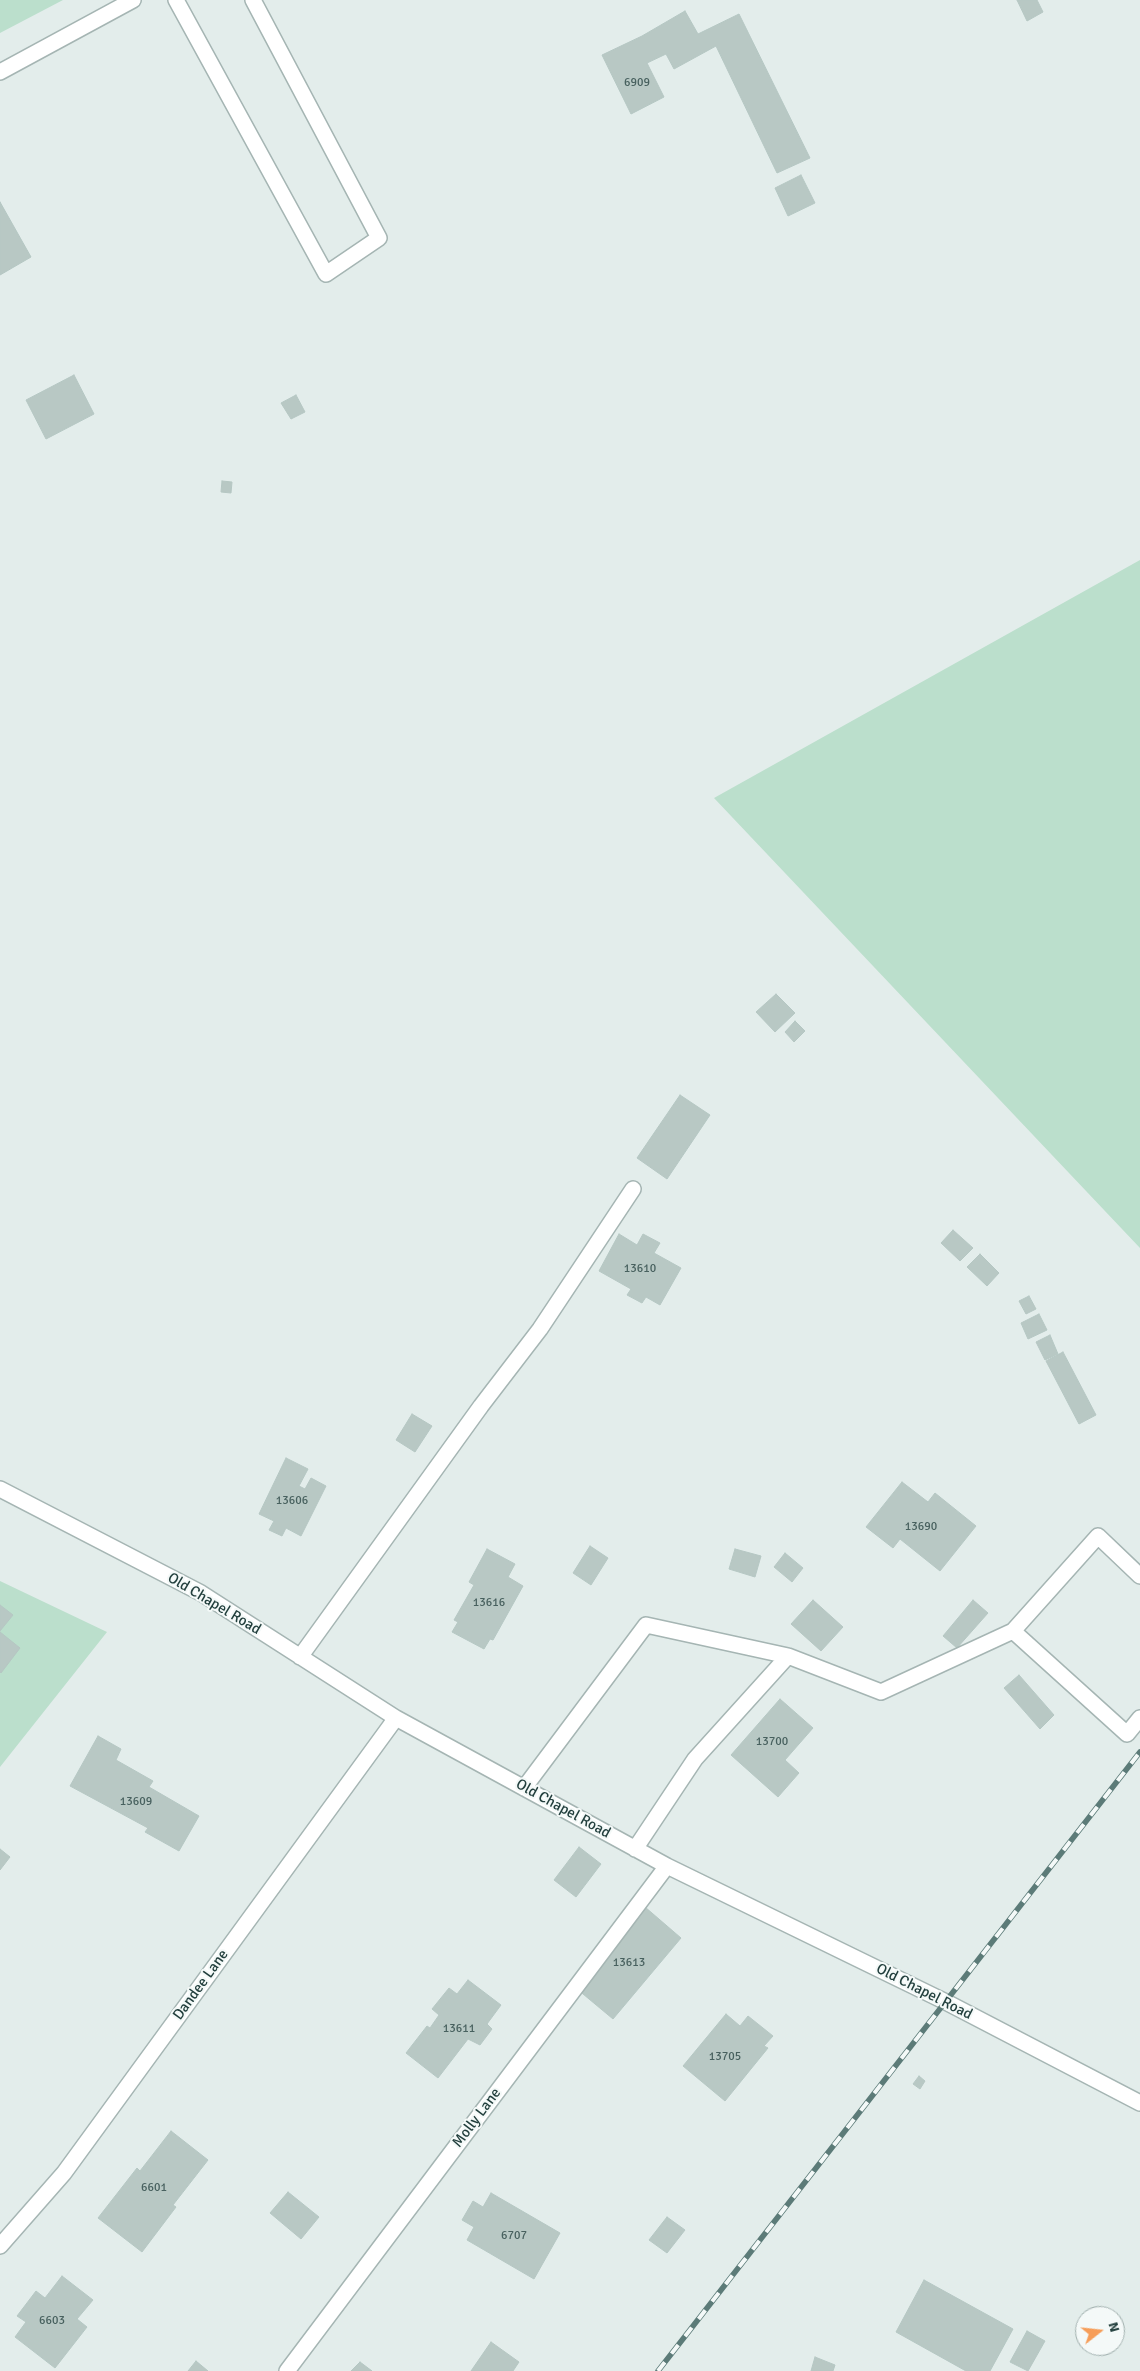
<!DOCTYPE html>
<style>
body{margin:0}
#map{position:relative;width:1140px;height:2371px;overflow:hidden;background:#e3edeb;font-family:Signika,sans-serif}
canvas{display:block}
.north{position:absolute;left:1075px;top:2306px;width:50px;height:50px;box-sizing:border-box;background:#f4f9f8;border:1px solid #a0afad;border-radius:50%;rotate:74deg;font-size:14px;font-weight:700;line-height:20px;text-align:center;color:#223f3d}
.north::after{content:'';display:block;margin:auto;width:18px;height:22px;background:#f69d58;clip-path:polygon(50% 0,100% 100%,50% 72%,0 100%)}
</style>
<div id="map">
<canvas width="1140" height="2371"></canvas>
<div class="north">N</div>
</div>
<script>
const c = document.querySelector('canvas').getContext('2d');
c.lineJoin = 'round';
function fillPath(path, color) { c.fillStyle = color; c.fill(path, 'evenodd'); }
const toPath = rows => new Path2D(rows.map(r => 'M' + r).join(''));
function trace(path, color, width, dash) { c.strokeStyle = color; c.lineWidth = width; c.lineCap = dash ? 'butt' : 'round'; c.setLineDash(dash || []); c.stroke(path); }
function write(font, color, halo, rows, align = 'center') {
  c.font = font + ' Signika,sans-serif'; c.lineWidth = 4; c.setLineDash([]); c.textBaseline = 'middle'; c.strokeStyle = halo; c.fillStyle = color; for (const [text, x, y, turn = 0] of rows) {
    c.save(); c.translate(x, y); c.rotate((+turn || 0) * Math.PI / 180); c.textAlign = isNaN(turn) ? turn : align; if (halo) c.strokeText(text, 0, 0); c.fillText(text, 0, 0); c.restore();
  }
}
const green = toPath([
 [0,0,63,0,0,33],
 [1140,560,1140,1248,714,798],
 [0,1581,107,1632,0,1767]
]);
const building = toPath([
 [1017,0,1037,0,1043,12,1027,21,1017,0],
 [685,11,698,34,739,14,810,158,777,173,716,46,674,69,666,54,647,63,664,97,631,114,602,55,642,36,685,11],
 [801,175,815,203,788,216,775,188,801,175],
 [0,202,31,257,0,275,0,202],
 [74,375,94,414,46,439,26,400,74,375],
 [296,395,305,412,291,419,281,403,296,395],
 [222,481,232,482,231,493,221,492,222,481],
 [776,994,795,1013,775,1032,756,1012,776,994],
 [795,1021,805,1031,794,1042,785,1032,795,1021],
 [680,1095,710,1115,667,1179,637,1158,680,1095],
 [953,1230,973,1248,960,1261,941,1243,953,1230],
 [619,1234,637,1245,643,1234,660,1243,654,1253,681,1268,660,1305,646,1297,642,1303,627,1295,631,1289,599,1271,619,1234],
 [980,1254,999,1273,987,1286,967,1267,980,1254],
 [1029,1296,1036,1309,1026,1314,1019,1301,1029,1296],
 [1039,1314,1047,1330,1028,1339,1021,1323,1039,1314],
 [1050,1335,1058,1354,1045,1360,1036,1342,1050,1335],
 [1063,1352,1096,1415,1079,1424,1046,1361,1063,1352],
 [412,1414,432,1426,415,1452,396,1440,412,1414],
 [286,1458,308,1469,299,1486,305,1489,311,1478,326,1486,301,1536,286,1528,282,1536,269,1530,274,1521,259,1514,286,1458],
 [902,1482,928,1502,935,1493,976,1526,940,1571,900,1539,893,1548,866,1527,902,1482],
 [590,1546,608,1558,591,1585,573,1573,590,1546],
 [487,1549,515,1564,508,1577,523,1586,493,1640,490,1639,484,1649,452,1632,458,1622,454,1620,474,1585,469,1582,487,1549],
 [735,1549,761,1556,755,1577,729,1569,735,1549],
 [785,1553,803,1568,792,1582,774,1567,785,1553],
 [813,1600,843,1627,821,1651,791,1624,813,1600],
 [973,1600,988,1613,957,1648,943,1636,973,1600],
 [0,1605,13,1615,0,1631,0,1605],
 [0,1632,20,1648,1,1673,0,1672,0,1632],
 [1019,1675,1054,1715,1040,1729,1004,1688,1019,1675],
 [780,1699,813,1728,785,1760,799,1773,778,1797,731,1755,780,1699],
 [98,1736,121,1749,116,1760,153,1781,149,1787,199,1816,179,1851,145,1832,148,1828,70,1786,98,1736],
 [579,1847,601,1864,576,1897,554,1880,579,1847],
 [0,1849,10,1857,0,1870,0,1849],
 [645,1907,681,1938,613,2019,577,1989,645,1907],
 [468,1980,501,2005,487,2024,492,2029,480,2045,468,2039,438,2078,406,2053,427,2026,430,2028,439,2015,432,2009,449,1988,457,1994,468,1980],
 [726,2014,740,2026,748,2016,773,2036,764,2046,768,2048,725,2101,683,2066,726,2014],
 [919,2076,925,2081,920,2089,913,2084,919,2076],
 [171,2131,208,2160,173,2205,176,2207,142,2252,98,2218,137,2168,140,2171,171,2131],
 [288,2192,319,2217,301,2239,270,2213,288,2192],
 [491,2193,560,2233,534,2279,467,2240,474,2227,462,2220,473,2201,483,2207,491,2193],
 [667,2217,685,2230,667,2253,649,2240,667,2217],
 [62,2276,93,2300,77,2319,87,2327,55,2368,15,2337,26,2322,17,2316,36,2291,45,2298,62,2276],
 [924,2280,1013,2329,990,2371,966,2371,896,2332,924,2280],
 [1027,2331,1045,2341,1028,2371,1010,2362,1027,2331],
 [491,2342,519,2362,513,2371,471,2371,491,2342],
 [815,2357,835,2365,833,2371,811,2371,815,2357],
 [196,2361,208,2371,188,2371,196,2361],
 [360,2362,372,2371,351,2371,360,2362]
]);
const minor = toPath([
 [176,0,326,274,379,238,253,0],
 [0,72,133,0],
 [0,1489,201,1593,396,1718,667,1866,946,2002,1140,2103],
 [1013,1631,1127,1734,1140,1718],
 [788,1656,881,1692,1013,1631,1098,1536,1140,1576],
 [300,1657,481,1406,540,1329,633,1189],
 [524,1788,646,1625,788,1656,695,1759,635,1849],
 [0,2246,64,2173,396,1718],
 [287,2371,667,1866]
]);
const rail = toPath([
 [658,2371,1140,1752]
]);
const numberNames = [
 ["6909",637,83],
 ["13610",640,1269],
 ["13606",292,1501],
 ["13690",921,1527],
 ["13616",489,1603],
 ["13700",772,1742],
 ["13609",136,1802],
 ["13613",629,1963],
 ["13611",459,2029],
 ["13705",725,2057],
 ["6601",154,2188],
 ["6707",514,2236],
 ["6603",52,2321]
];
const streetNames = [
 ["Old Chapel Road",214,1604,31],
 ["Old Chapel Road",563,1809,29],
 ["Dandee Lane",201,1985,-54],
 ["Old Chapel Road",924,1992,27],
 ["Molly Lane",477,2118,-53]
];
fillPath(green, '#bbdfcc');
fillPath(building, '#b8c8c4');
trace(building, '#b5c7c3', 1);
trace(minor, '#a5b5b3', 18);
trace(minor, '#fff', 15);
trace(rail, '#5c7b78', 5.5);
trace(rail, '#f4f9f8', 4, [11]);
write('12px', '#48615f', null, numberNames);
write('15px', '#223f3d', '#f4f9f8', streetNames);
</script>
